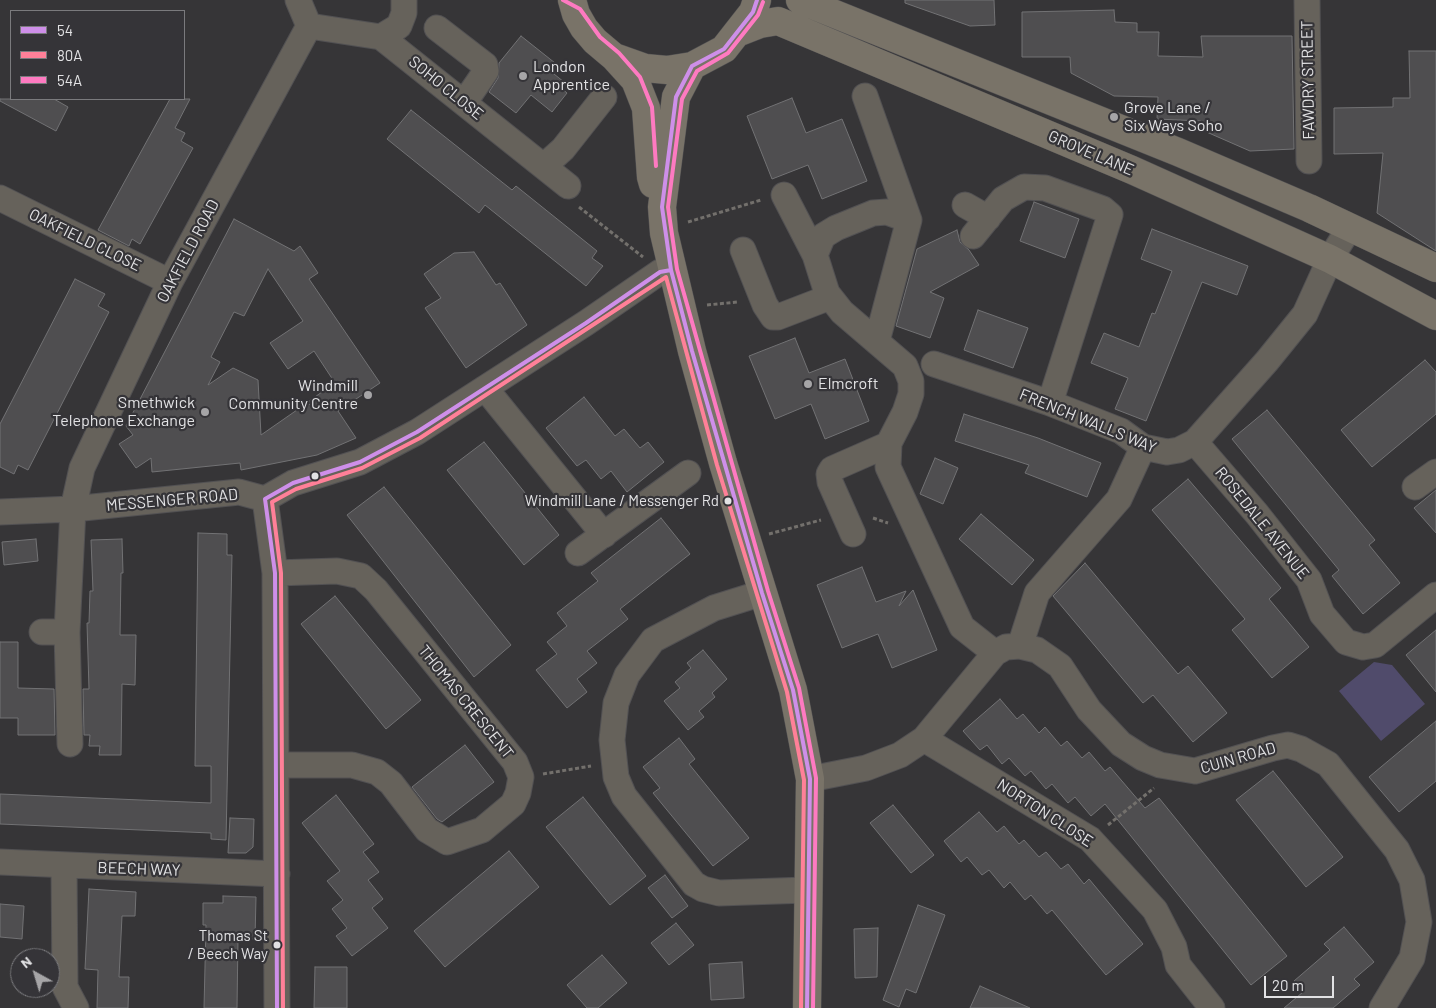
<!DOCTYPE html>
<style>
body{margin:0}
#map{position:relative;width:1436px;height:1008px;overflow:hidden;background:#363537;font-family:Barlow,sans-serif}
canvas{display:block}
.legend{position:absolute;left:10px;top:10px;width:175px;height:90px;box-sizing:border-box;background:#353438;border:1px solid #7a7a7d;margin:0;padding:6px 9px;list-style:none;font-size:15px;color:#e2e2e4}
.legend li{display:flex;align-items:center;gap:10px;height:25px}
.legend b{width:25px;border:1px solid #7a7a7d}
.north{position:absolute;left:10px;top:948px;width:50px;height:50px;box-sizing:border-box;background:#353438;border:1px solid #7a7a7d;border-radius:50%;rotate:321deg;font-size:14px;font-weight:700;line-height:20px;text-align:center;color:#e2e2e4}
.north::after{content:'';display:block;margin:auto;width:18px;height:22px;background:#a6a5a7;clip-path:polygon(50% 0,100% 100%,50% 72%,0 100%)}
.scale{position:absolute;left:1264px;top:976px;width:70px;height:22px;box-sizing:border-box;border:2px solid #e2e2e4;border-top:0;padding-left:6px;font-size:15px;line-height:18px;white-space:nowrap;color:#e2e2e4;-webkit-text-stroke:4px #353438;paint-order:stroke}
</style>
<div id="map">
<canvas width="1436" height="1008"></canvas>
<ul class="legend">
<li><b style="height:6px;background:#ce8fe9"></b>54</li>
<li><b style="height:6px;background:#ff8098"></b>80A</li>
<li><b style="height:6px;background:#fe7ac1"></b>54A</li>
</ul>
<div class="north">N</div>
<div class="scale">20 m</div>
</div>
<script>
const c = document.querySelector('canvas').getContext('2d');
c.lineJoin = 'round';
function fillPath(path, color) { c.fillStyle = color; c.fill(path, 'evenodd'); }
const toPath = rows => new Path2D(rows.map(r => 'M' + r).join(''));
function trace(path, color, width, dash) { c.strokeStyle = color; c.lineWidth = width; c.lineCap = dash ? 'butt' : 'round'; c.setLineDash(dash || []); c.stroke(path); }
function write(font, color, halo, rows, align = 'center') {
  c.font = font + ' Barlow,sans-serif'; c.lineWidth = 4.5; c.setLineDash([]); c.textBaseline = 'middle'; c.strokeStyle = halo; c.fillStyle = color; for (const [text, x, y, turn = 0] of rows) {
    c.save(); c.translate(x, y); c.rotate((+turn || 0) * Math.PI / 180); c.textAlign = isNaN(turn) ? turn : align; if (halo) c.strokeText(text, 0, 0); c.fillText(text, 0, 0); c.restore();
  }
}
const green = toPath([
 [1374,662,1392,665,1425,704,1381,741,1339,691]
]);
const building = toPath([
 [905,0,994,0,995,25,970,26,905,3,905,0],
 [1114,10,1115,22,1137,23,1137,32,1159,32,1158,56,1203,57,1201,36,1292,36,1294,149,1250,151,1202,130,1201,121,1157,119,1158,97,1114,96,1071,73,1070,57,1022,57,1022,12,1114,10],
 [521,36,555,63,549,70,564,82,560,87,567,93,552,112,531,95,516,113,489,92,498,78,499,63,521,36],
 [1409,51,1436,51,1436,251,1377,213,1383,153,1334,154,1334,108,1393,107,1393,98,1410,98,1409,51],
 [792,98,806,133,842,119,867,181,822,199,808,165,772,179,747,116,792,98],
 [0,99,54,99,68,107,56,131,0,101,0,99],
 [170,99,190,99,175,128,185,133,181,141,193,148,140,244,132,239,129,246,98,230,170,99],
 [411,110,512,190,516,186,597,251,592,258,603,266,586,286,485,205,479,213,387,139,411,110],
 [1034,202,1079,219,1065,258,1020,241,1034,202],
 [234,219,294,251,300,246,318,273,309,279,380,383,338,411,356,438,317,455,241,470,240,463,152,472,151,458,136,468,119,444,133,435,126,426,234,219],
 [268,269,303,321,270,343,288,369,314,351,335,383,309,401,313,406,307,403,261,435,258,380,233,368,208,385,220,362,211,357,234,312,244,316,268,269],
 [1152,229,1248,266,1237,295,1202,282,1146,421,1115,409,1128,378,1091,363,1104,333,1139,347,1152,313,1155,314,1172,271,1141,259,1152,229],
 [957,230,960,242,969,250,979,265,930,292,944,298,930,338,896,326,917,249,957,230],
 [474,252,496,285,500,283,527,325,466,368,425,308,441,298,424,274,454,253,474,252],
 [75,279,105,294,98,306,109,312,28,470,18,465,14,474,0,467,0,424,75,279],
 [978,310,1028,328,1013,368,964,350,978,310],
 [795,338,809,373,845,359,869,421,825,439,811,404,775,419,749,356,795,338],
 [1425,360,1436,372,1436,414,1372,467,1341,430,1425,360],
 [584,397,615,436,624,429,640,448,648,442,664,462,627,492,611,471,601,479,586,460,577,466,546,428,584,397],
 [1267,410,1375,540,1369,545,1400,583,1363,614,1332,576,1339,570,1232,439,1267,410],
 [964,414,1038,438,1101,463,1087,497,1025,473,1029,465,955,441,964,414],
 [484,442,559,535,524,565,447,470,484,442],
 [935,458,958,468,943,504,920,494,935,458],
 [1188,479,1281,588,1269,599,1309,647,1272,678,1232,630,1245,619,1152,510,1188,479],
 [384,487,511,645,474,677,347,515,384,487],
 [1436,490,1436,533,1414,508,1436,490],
 [981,514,1034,560,1012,585,959,539,981,514],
 [661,518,690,554,620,609,628,619,587,651,597,663,577,679,587,692,567,708,536,670,557,654,547,642,567,626,557,613,598,581,591,573,661,518],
 [198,533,227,534,227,555,232,555,226,840,211,839,211,833,0,824,0,794,211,803,211,766,195,766,198,533],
 [36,539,38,561,4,565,2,542,36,539],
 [122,539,123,573,121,573,120,635,136,635,135,685,122,684,121,755,99,755,100,746,89,746,90,735,84,735,83,689,89,689,87,623,89,623,90,591,93,591,91,540,122,539],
 [1085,563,1178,674,1188,666,1227,713,1193,742,1153,695,1143,703,1053,596,1085,563],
 [862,567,876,602,906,591,899,606,913,590,937,650,892,668,878,634,842,648,817,585,862,567],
 [335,596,421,700,386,729,301,624,335,596],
 [1436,630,1436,692,1406,655,1436,630],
 [0,642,18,642,18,688,54,689,55,735,18,735,18,718,0,718,0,642],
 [703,650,727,679,712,693,715,697,699,711,704,717,688,730,664,701,680,688,675,682,691,668,687,663,703,650],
 [1000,699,1017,719,1023,714,1039,733,1045,727,1061,746,1067,741,1082,758,1089,752,1105,771,1110,767,1145,808,1159,798,1287,956,1251,985,1105,804,1091,816,1075,797,1068,803,1052,784,1046,789,1031,771,1025,776,1009,758,1002,764,987,745,980,750,963,731,1000,699],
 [1436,721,1436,781,1399,812,1369,777,1436,721],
 [679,738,695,759,689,764,749,838,713,866,653,793,660,788,643,767,679,738],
 [465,745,494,782,442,822,437,819,412,787,465,745],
 [1273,771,1343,857,1306,887,1236,800,1273,771],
 [336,795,374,844,363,852,379,872,368,880,383,899,372,908,388,928,352,956,336,936,347,928,332,909,343,900,327,881,340,871,302,823,336,795],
 [583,797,646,876,610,905,546,827,583,797],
 [893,805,934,855,911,873,870,823,893,805],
 [979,812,997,832,1004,826,1019,844,1024,840,1039,857,1046,852,1061,869,1068,864,1084,884,1089,879,1143,944,1106,975,1052,910,1047,914,1031,895,1025,900,1010,882,1004,888,989,870,982,875,967,857,961,862,944,841,979,812],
 [230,818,254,819,253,847,246,853,228,853,230,818],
 [509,851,539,887,445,967,414,931,509,851],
 [665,875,688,906,672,918,648,888,665,875],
 [89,889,136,892,135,916,122,916,119,977,129,977,128,1008,97,1008,98,970,85,969,89,889],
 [223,896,256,897,255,939,238,938,237,1008,204,1008,206,925,203,925,203,903,223,903,223,896],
 [0,904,24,906,22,939,0,937,0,904],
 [918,905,945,915,916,993,906,989,899,1007,883,1000,918,905],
 [676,923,694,945,669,965,651,943,676,923],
 [1344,927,1374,962,1354,979,1360,985,1333,1008,1284,1008,1303,992,1294,981,1330,950,1324,944,1344,927],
 [878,928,877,977,855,978,854,929,878,928],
 [602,955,627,983,598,1008,587,1008,567,985,602,955],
 [742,962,744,998,711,1000,709,964,742,962],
 [315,967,347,967,347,1008,314,1008,315,967],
 [980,986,1030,1008,970,1008,980,986]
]);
const path = toPath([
 [579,207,643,257],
 [688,222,761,200],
 [707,305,738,302],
 [873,518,888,523],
 [769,534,821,520],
 [543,774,591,766],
 [1108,825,1154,788]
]);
const minor = toPath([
 [1307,0,1309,161],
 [309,26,381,37,568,186],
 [437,28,485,65,486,71,464,103],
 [381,37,399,26,404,13,404,0],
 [865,96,909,220,887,212,873,213,836,228,823,236,815,255,827,293,842,312,905,366,911,381,911,394,905,412,889,443,888,467,962,627,995,653],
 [544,166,563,149,604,97],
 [784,195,815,255],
 [0,198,170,282],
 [965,205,988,218],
 [973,236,1003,199,1024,187,1045,188,1103,209,1110,215,1050,403],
 [743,250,765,305,773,317,778,317,830,297],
 [877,341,909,220],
 [934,364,1050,403,1121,431,1143,447,1167,452,1179,450,1195,442,1267,361,1305,314,1330,259,1350,227],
 [485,388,604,535],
 [1195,442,1257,514,1309,580,1322,614,1346,642,1363,647,1375,645,1436,595],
 [1415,487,1436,472],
 [265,499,275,573,277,1008],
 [0,512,73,509,239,492,265,499,293,483,360,462,417,432,586,323,660,272,671,270],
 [853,534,830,482,829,474,832,469,889,444],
 [578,553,688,473],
 [275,573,337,571,361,576,376,590,515,762,521,777,518,793,513,804,482,830,447,842,427,830,391,783,377,772,352,765,276,765],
 [762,593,714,608,653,640,627,675,616,703,612,740,616,777,624,796,694,884,703,889,719,893,807,890],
 [42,632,67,632],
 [1020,646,1037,593,1119,499,1143,447],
 [924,739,1090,839,1155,910,1174,947,1178,965,1212,1008],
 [70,744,67,632,73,509,82,468,170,282,309,26,298,0],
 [810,779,866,768,900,755,924,739,995,653,1006,647,1020,646,1037,650,1060,666,1089,710,1121,744,1143,758,1160,765,1195,771,1273,748,1288,745,1301,749,1328,764,1397,850,1412,880,1419,922,1412,958,1382,1008],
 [0,862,277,874],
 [64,866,65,987,76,1008]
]);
const major = toPath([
 [572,0,576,14,584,28,595,41,614,57,645,68,667,70,692,66,724,49,753,12,757,0],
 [800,0,1178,152,1309,208,1436,268],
 [737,33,760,24,778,21,1132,170,1330,259,1436,316],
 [615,58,635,80,646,108,651,177,653,184],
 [692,66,676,97,662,207,664,233,692,351,723,463,793,690,810,779,807,1008]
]);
const bus1 = toPath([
 [757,0,753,12,724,49,692,66,676,97,662,207,671,270,692,351,762,593,793,690,810,779,807,1008],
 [277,1008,275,573,265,499,293,483,360,462,417,432,586,323,660,272,671,270]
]);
const bus2 = toPath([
 [283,1008,281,573,272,502,296,489,362,468,420,438,666,277,717,465,787,692,804,780,801,1008]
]);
const bus3 = toPath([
 [563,0,580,9,600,37,619,53,640,77,652,107,656,166],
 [763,2,758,15,728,53,697,71,682,99,668,207,677,269,768,591,799,688,816,778,813,1008]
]);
const markers = [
 [523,76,5,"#a6a5a7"],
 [1114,117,5,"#a6a5a7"],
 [808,384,5,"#a6a5a7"],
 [368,395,5,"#a6a5a7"],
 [205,412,5,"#a6a5a7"],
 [315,476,4.5,"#e2e2e4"],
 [728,501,4.5,"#e2e2e4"],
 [277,945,4.5,"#e2e2e4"]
];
const busNames = [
 ["Windmill Lane / Messenger Rd",719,501],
 ["Thomas St",268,936],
 ["/ Beech Way",268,954]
];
const poiNames = [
 ["London",533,67],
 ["Apprentice",533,85],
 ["Grove Lane /",1124,108],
 ["Six Ways Soho",1124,126],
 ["Elmcroft",818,384],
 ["Windmill",358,386,"right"],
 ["Community Centre",358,404,"right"],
 ["Smethwick",195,403,"right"],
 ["Telephone Exchange",195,421,"right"]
];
const streetNames = [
 ["FAWDRY STREET",1308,80,-91],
 ["SOHO CLOSE",446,88,39],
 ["GROVE LANE",1091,153,23],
 ["OAKFIELD CLOSE",85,240,26],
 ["OAKFIELD ROAD",188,251,-62],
 ["FRENCH WALLS WAY",1088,421,22],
 ["MESSENGER ROAD",172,500,-5],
 ["ROSEDALE AVENUE",1262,523,51],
 ["THOMAS CRESCENT",466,702,51],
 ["CUIN ROAD",1238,758,-16],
 ["NORTON CLOSE",1045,813,33],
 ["BEECH WAY",139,869,2]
];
fillPath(green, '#504b6b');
fillPath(building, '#4f4e50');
trace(building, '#727274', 1);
trace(minor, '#525153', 27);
trace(major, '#525153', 29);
trace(path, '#73706c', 3, [4, 2.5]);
trace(minor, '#66625b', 25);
trace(major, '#797368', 28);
trace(bus1, '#ce8fe9', 4);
trace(bus2, '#ff8098', 4);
trace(bus3, '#fe7ac1', 4);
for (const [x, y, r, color] of markers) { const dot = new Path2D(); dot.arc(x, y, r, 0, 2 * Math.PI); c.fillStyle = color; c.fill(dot); trace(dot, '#353438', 2); }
write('15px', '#e2e2e4', '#353438', busNames, 'right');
write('16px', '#e2e2e4', '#353438', poiNames, 'left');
write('16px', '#e2e2e4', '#353438', streetNames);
</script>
